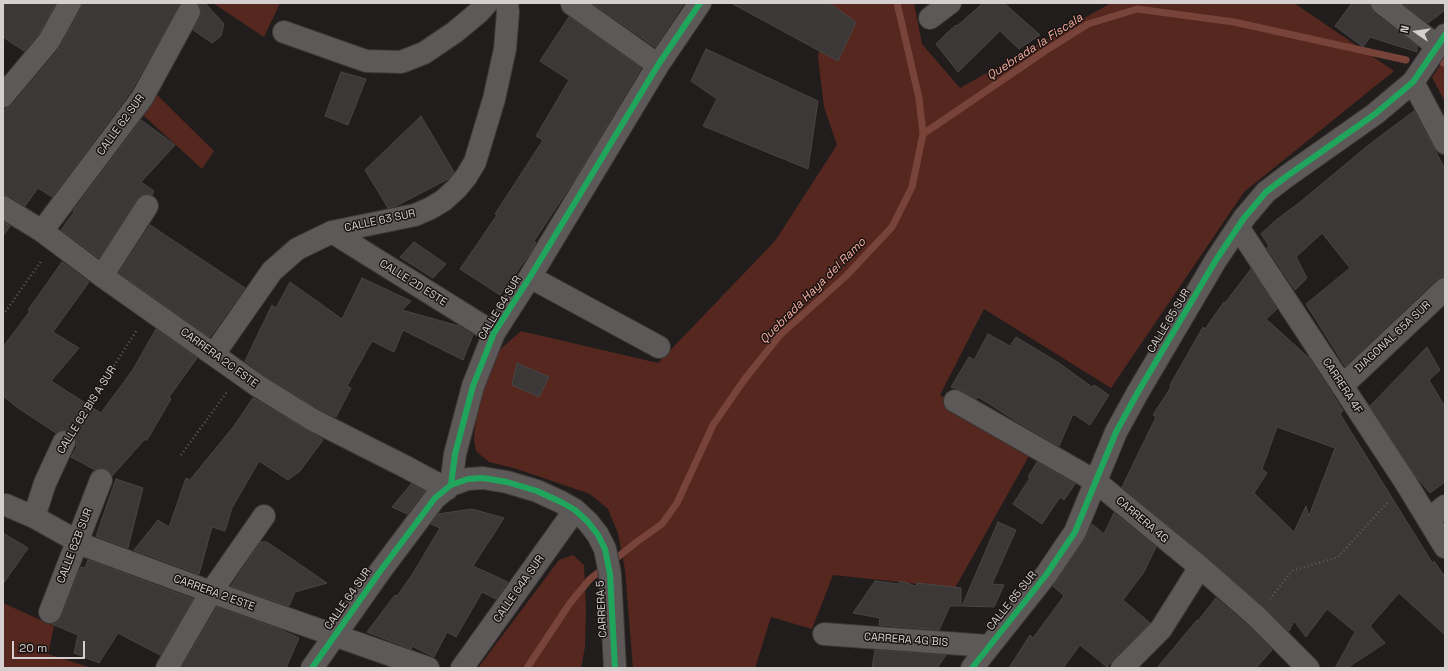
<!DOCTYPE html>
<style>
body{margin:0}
#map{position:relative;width:1448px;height:671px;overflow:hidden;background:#221d1d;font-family:"Space Grotesk",sans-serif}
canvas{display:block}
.frame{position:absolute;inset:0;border:4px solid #d5d0cf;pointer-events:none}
.north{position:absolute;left:1396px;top:12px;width:40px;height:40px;-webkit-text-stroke:3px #1a1312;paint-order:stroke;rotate:283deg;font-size:11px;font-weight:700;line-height:16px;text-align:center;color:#d5d0cf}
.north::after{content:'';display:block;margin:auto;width:14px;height:18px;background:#d5d0cf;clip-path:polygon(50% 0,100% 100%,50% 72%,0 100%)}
.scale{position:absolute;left:12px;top:641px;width:73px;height:18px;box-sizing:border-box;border:2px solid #d5d0cf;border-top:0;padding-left:5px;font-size:12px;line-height:14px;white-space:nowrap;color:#d5d0cf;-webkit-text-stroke:3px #1a1312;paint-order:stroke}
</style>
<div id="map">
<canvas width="1448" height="671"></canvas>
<div class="frame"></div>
<div class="north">N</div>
<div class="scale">20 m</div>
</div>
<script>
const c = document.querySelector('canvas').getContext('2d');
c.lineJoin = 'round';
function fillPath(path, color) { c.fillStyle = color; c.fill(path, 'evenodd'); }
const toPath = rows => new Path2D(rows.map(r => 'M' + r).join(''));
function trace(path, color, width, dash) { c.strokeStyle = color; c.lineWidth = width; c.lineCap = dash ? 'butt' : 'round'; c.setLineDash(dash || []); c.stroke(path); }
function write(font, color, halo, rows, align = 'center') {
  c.font = font + ' "Space Grotesk",sans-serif'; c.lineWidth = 3; c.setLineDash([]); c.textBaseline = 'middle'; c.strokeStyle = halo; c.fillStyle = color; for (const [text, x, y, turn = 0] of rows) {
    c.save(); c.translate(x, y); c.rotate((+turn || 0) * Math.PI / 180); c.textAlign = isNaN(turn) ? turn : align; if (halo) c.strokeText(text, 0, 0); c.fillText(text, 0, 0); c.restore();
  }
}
const green = toPath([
 [213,3,280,3,264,37],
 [826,3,914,3,922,44,960,88,1111,3,1294,3,1394,71,1244,192,1111,388,984,309,940,395,1029,456,955,588,833,575,812,629,771,617,755,668,633,668,625,570,618,533,608,509,590,494,517,469,489,462,476,451,474,439,476,418,483,389,495,354,521,331,658,363,775,241,837,145,824,107,818,57],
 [1445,59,1445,102,1432,77],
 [154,92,214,151,202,169,142,114],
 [573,555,584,565,586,607,585,647,581,668,478,668,559,560],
 [3,603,54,626,48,654,92,668,3,668]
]);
const stream = toPath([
 [1443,63,1445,62],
 [923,134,1045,51,1088,24,1137,9,1234,22,1406,60],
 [527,668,570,603,590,579,638,541,662,524,677,503,713,425,744,380,780,335,846,276,892,227,912,187,923,134,919,98,897,3]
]);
const building = toPath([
 [3,3,56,3,39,34,24,51,3,37,3,3],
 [82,3,181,3,131,91,52,197,38,188,25,206,10,196,3,195,3,112,6,108,13,104,59,49,81,9,82,3],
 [197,3,205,3,224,24,221,36,212,43,193,30,200,18,201,12,200,6,197,3],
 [592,3,684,3,655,47,592,3],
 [731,3,829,3,856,22,838,61,731,3],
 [983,3,1004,3,1040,35,1019,49,1000,31,958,72,936,44,946,34,956,25,957,26,983,3],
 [1352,3,1370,3,1371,8,1374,13,1417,46,1417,52,1370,37,1363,47,1335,26,1352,3],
 [1402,3,1445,3,1445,10,1428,23,1402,3],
 [569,17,641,68,575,179,534,241,536,243,531,252,500,295,460,269,497,215,495,214,543,140,536,136,569,80,540,61,569,17],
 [706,49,818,101,808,169,703,126,717,99,691,81,706,49],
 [341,72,366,79,348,125,325,116,341,72],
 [1414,111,1445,169,1445,277,1436,280,1345,366,1306,304,1350,268,1322,233,1296,257,1307,278,1295,290,1267,248,1269,246,1261,234,1276,220,1300,202,1370,144,1414,111],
 [421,116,454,172,448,179,396,206,388,208,365,170,421,116],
 [141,120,175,145,141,182,154,191,152,195,147,194,142,195,137,199,99,258,61,230,74,212,73,211,141,120],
 [3,222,10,226,3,236,3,222],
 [150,225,245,288,210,337,119,273,150,225],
 [414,242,446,264,433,278,400,257,414,242],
 [62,262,89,282,53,332,79,348,51,381,101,413,132,371,156,329,197,358,169,397,171,399,147,440,144,440,112,476,110,472,106,469,99,468,95,470,71,457,77,447,76,446,76,440,74,435,70,431,62,430,56,433,18,408,3,396,3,347,30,311,28,310,62,262],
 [1251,269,1277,309,1266,319,1309,358,1343,411,1340,414,1433,564,1434,561,1445,577,1445,635,1399,593,1370,626,1385,643,1347,668,1335,668,1355,632,1327,609,1306,637,1294,621,1289,631,1264,607,1208,558,1122,487,1156,417,1153,415,1171,387,1170,385,1203,327,1205,329,1224,302,1225,303,1251,269],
 [1277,427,1335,448,1309,516,1306,506,1294,532,1254,493,1267,473,1262,469,1277,427],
 [362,278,411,301,402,310,459,326,473,335,463,360,403,330,394,352,372,341,347,386,351,388,336,417,319,409,265,376,245,361,272,305,276,308,290,282,342,319,362,278],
 [988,334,1010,346,1016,337,1059,363,1092,387,1094,385,1109,395,1090,425,1073,414,1059,446,1018,422,978,397,976,399,961,390,951,387,969,357,974,360,988,334],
 [1427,347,1440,370,1429,380,1445,407,1445,482,1430,493,1415,475,1370,406,1427,347],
 [517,363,549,377,539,397,512,385,517,363],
 [253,398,323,440,300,471,288,480,259,461,232,508,225,531,212,527,199,574,134,550,158,520,169,527,186,478,190,480,234,426,253,398],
 [1037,462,1075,484,1064,500,1060,497,1042,524,1013,504,1030,478,1028,477,1037,462],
 [116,479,143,488,128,548,96,536,116,479],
 [411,484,425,491,407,514,392,507,411,484],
 [472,509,504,518,473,566,508,582,496,599,482,592,456,637,447,632,434,657,412,646,411,649,367,632,395,595,397,596,412,575,440,528,431,524,438,514,472,509],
 [1114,513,1156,547,1144,572,1123,600,1150,623,1113,659,1107,667,1080,645,1063,668,1009,668,1030,635,1033,638,1064,596,1053,586,1085,539,1092,524,1104,534,1114,513],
 [998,522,1016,530,992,584,1004,585,994,607,962,606,998,522],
 [3,533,28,548,3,584,3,533],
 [261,542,267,542,327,583,295,592,289,606,231,586,261,542],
 [88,560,193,599,160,655,118,633,99,663,74,653,78,635,52,624,58,622,61,617,81,567,85,568,88,560],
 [875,581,899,584,900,581,916,586,917,583,961,588,961,606,950,606,939,630,879,625,880,618,853,613,875,581],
 [1216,598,1247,625,1272,650,1256,668,1157,668,1197,620,1198,621,1216,598],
 [217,607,279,629,299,638,286,668,181,668,217,607],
 [875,650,946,655,937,668,872,668,875,650]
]);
const path = toPath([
 [3,315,42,260],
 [77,423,137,330],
 [181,455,227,392],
 [1270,599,1292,571,1338,557,1389,501]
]);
const minor = toPath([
 [1382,3,1437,46],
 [572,4,658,65],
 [930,18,950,3],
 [284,32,366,61,401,62,424,53,455,32,479,12,487,3],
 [1413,82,1445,143],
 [3,96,49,41,70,3],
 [3,207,42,231,102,276,258,386,313,420,406,467,447,489],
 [1238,227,1406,483,1445,547],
 [42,231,142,98,189,12],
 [332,232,494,333],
 [102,276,147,206],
 [530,277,659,347],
 [214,354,272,271,297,249,332,232,415,215,431,208,444,200,456,189,466,177,475,162,494,99,505,49,508,12,507,3],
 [1342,386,1445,289],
 [955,401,1095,481,1200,567,1256,616,1308,668],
 [451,485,455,454,473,386,494,333,530,277,658,65,700,3],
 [6,505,34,517,86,546,211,592,428,668],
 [34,517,45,483,64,442],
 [1429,519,1445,506],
 [50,612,101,480],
 [824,634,988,646],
 [167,668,211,592,264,516],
 [312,668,381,570,435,498,451,485,468,479,483,478,507,482,537,491,561,502,575,510,588,522,598,535,605,549,610,574,615,668],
 [462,668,575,510],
 [972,668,1046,575,1075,532,1116,432,1138,392,1216,260,1244,218,1266,192,1287,176,1375,114,1413,82,1445,35],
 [1122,668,1161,629,1200,567]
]);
const cycleway = toPath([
 [451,485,455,454,473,386,494,333,530,277,658,65,700,3],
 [312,668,381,570,435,498,451,485,468,479,483,478,507,482,537,491,561,502,575,510,588,522,598,535,605,549,610,574,615,668],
 [972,668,1046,575,1075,532,1116,432,1138,392,1216,260,1244,218,1266,192,1287,176,1375,114,1413,82,1445,35]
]);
const streetNames = [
 ["CALLE 62 SUR",121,125,-54],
 ["CALLE 63 SUR",380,221,-12],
 ["CALLE 2D ESTE",413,283,32],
 ["CALLE 64 SUR",500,308,-59],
 ["CALLE 65 SUR",1169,321,-59],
 ["DIAGONAL 65A SUR",1393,337,-43],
 ["CARRERA 2C ESTE",219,358,36],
 ["CARRERA 4F",1342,386,57],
 ["CALLE 62 BIS A SUR",87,410,-58],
 ["CARRERA 4G",1142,520,40],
 ["CALLE 62B SUR",75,546,-69],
 ["CALLE 64A SUR",519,589,-55],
 ["CARRERA 2 ESTE",214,593,20],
 ["CALLE 64 SUR",348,599,-55],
 ["CALLE 65 SUR",1012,601,-51],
 ["CARRERA 5",602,609,-93],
 ["CARRERA 4G BIS",906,640,4]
];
const waterNames = [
 ["Quebrada la Fiscala",1035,47,-33],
 ["Quebrada Haya del Ramo",813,291,-45]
];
fillPath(green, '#55271f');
trace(stream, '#784439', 7);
fillPath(building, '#3c3838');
trace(building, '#494545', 1);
trace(minor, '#3b3837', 24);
trace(path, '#5e5b5a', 2.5, [1, 3]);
trace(minor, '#5d5959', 22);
trace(cycleway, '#20a55d', 6);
write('11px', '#d5d0cf', '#1a1312', streetNames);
write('italic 12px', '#f6ae9e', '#1a1312', waterNames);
</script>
